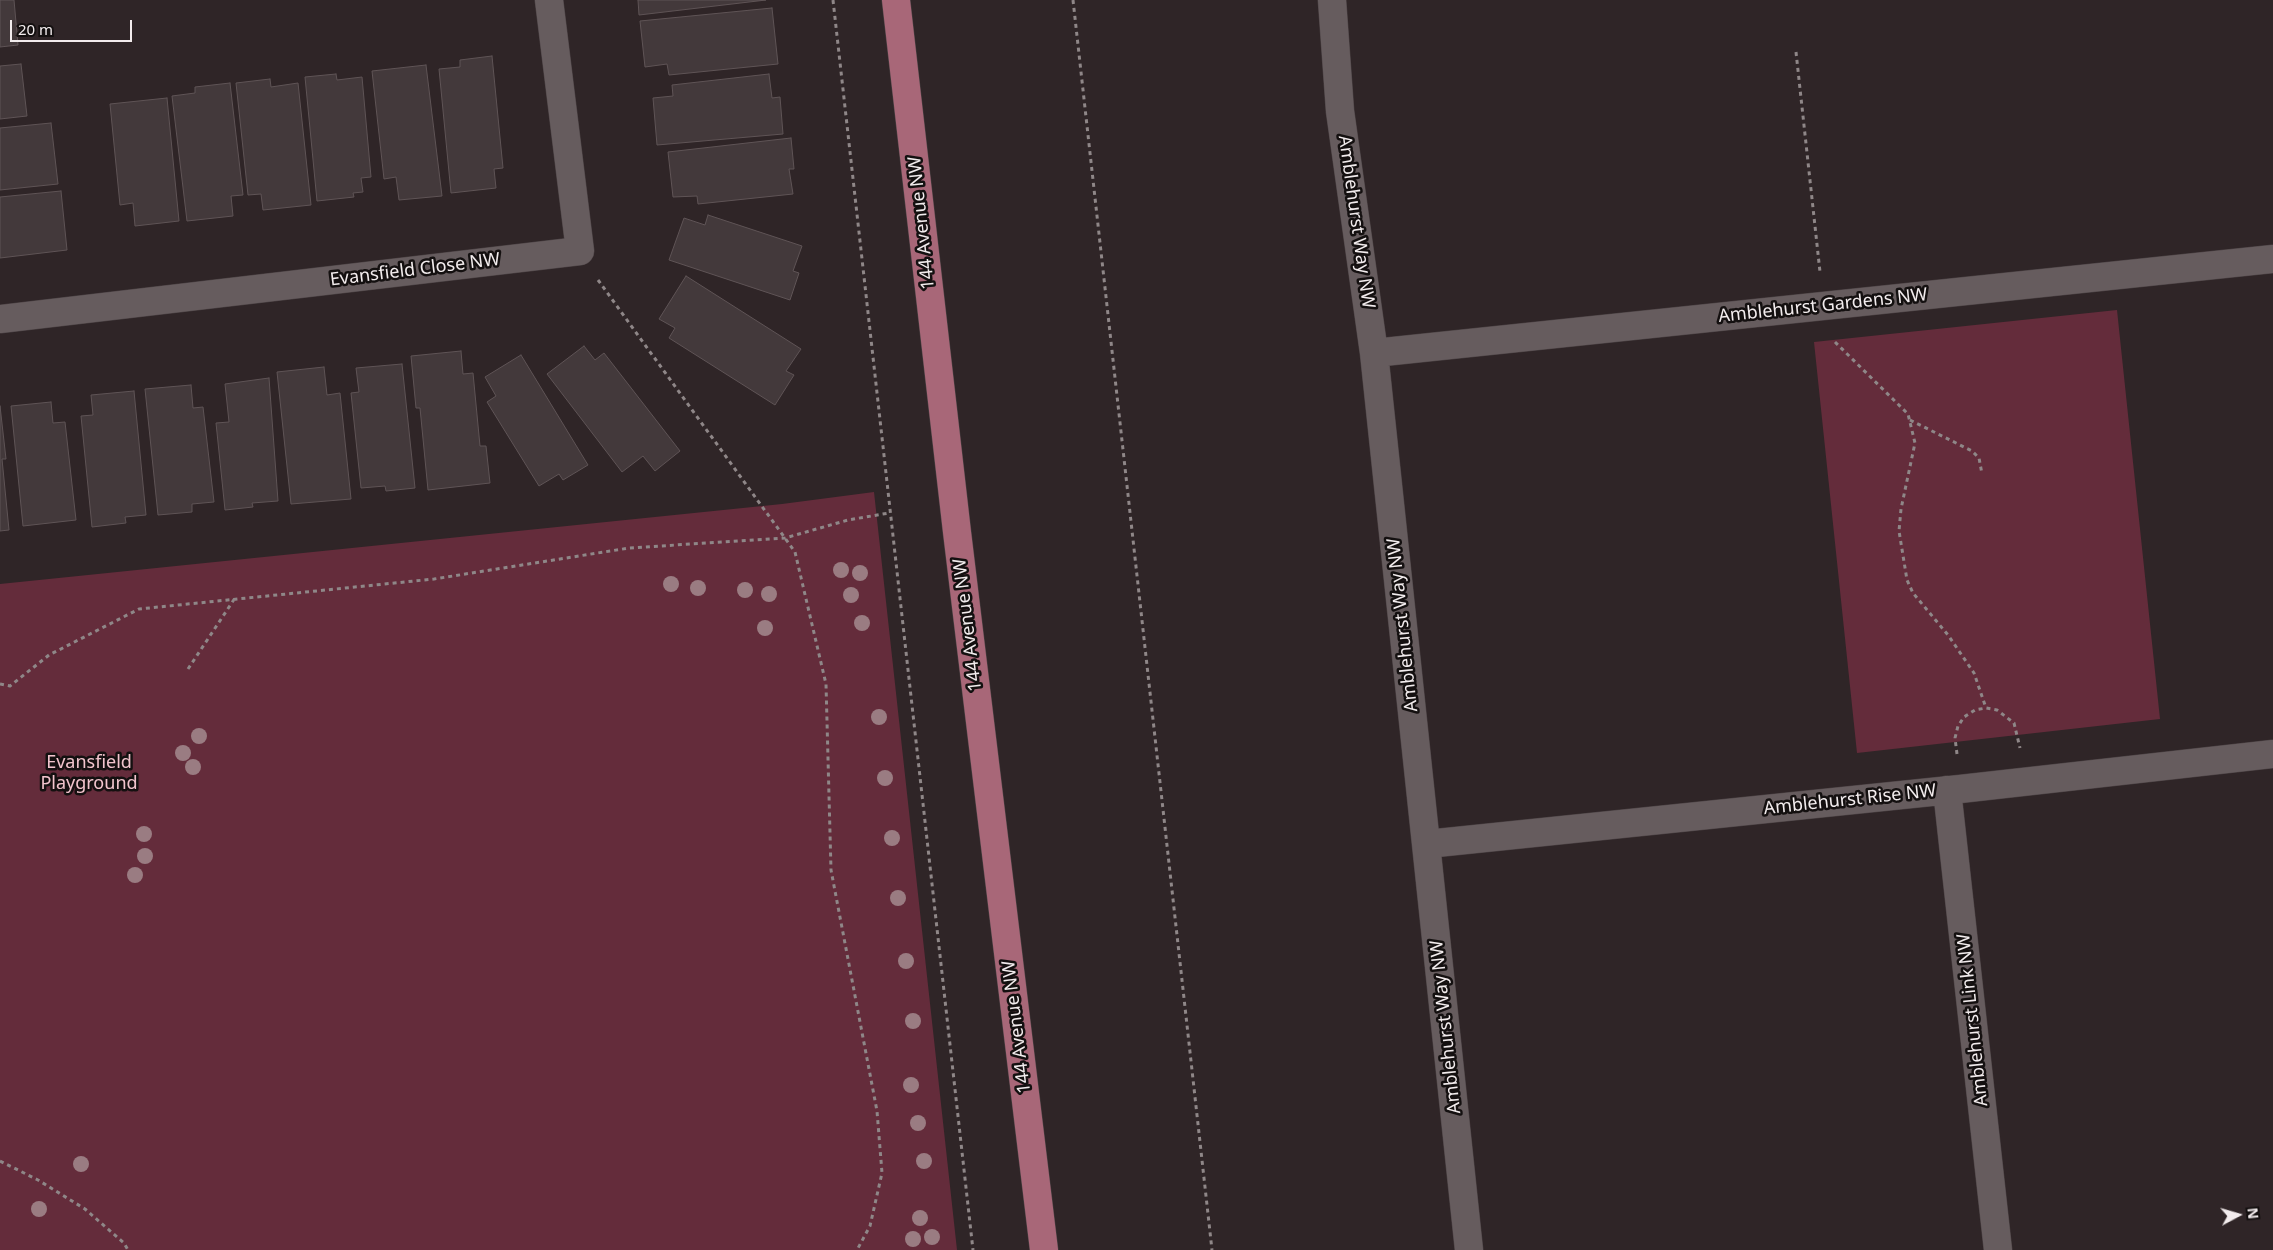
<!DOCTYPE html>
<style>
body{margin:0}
#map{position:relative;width:2273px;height:1250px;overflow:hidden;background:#2f2527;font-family:"Noto Sans",sans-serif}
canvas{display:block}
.north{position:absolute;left:2213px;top:1190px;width:50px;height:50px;-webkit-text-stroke:4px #141010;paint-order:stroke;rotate:84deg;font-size:14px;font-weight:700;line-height:20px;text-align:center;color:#f2eced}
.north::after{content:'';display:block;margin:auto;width:18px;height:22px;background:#f2eced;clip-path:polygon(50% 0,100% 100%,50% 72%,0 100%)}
.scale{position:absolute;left:10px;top:20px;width:122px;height:22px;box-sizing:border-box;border:2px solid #f2eced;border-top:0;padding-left:6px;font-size:15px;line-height:18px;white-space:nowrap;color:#f2eced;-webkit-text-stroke:4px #141010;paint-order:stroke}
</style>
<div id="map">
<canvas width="2273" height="1250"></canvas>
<div class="north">N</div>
<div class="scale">20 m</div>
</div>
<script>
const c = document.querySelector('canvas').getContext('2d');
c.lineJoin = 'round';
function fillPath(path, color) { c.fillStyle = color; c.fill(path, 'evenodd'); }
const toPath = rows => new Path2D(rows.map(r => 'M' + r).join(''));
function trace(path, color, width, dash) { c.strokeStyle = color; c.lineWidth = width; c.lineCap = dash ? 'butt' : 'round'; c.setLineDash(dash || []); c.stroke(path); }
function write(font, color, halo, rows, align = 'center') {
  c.font = font + ' "Noto Sans",sans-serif'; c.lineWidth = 5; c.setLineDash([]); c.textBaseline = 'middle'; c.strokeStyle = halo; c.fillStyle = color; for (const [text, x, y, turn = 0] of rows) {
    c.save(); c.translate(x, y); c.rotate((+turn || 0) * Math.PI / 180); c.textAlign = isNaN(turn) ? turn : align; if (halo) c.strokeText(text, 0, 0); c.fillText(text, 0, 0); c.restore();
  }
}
const green = toPath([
 [2117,310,2160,719,1857,753,1814,342],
 [874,492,957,1250,0,1250,0,584,782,504]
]);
const building = toPath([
 [0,0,14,0,18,45,0,47,0,0],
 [638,0,766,0,639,15,638,0],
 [772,8,778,64,669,75,667,64,645,67,640,21,772,8],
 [492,56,503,168,494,169,496,188,451,193,439,69,460,67,460,60,492,56],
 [21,64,27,116,0,119,0,66,21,64],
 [426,65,442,196,399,200,396,177,384,179,372,71,426,65],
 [336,74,337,80,362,77,371,177,361,178,363,192,353,193,354,197,317,201,305,77,336,74],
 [769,74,772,98,780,97,783,134,657,145,653,98,673,96,672,85,769,74],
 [270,79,271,87,298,83,311,205,263,210,261,194,248,195,236,83,270,79],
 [230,83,243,195,231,196,233,216,187,221,172,96,195,93,195,87,230,83],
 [167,98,179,221,135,226,133,203,120,205,110,104,167,98],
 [51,123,58,184,0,190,0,128,51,123],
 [791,138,794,169,789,169,793,194,698,204,697,196,673,197,668,152,791,138],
 [61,191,67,250,0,258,0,197,61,191],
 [708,215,802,246,793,271,799,273,790,300,669,260,684,218,705,225,708,215],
 [686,276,801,349,786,371,794,375,775,405,669,338,675,328,659,319,686,276],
 [584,346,595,360,604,353,680,451,655,471,643,456,622,472,547,374,584,346],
 [461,351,463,374,473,373,480,446,486,446,490,483,428,490,420,408,416,408,411,356,461,351],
 [521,355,588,465,563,480,559,474,539,486,487,402,496,396,485,377,521,355],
 [402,364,415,488,386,491,385,486,361,488,351,393,359,392,356,368,402,364],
 [324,367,327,395,340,393,351,499,291,504,277,372,324,367],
 [269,378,278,501,252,503,253,507,225,510,216,423,229,422,225,384,269,378],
 [191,385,193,408,203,407,214,502,192,504,192,512,158,515,145,389,191,385],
 [134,391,146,515,125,517,126,523,92,527,81,416,93,415,91,395,134,391],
 [51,402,53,423,65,422,76,520,23,526,11,406,51,402],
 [0,406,6,459,2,459,9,530,0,531,0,406]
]);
const path = toPath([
 [833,0,973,1250],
 [1073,0,1212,1250],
 [1796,52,1820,272],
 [598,280,795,552,826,684,831,870,877,1111,882,1173,870,1226,857,1250],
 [1835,342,1908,414,1915,443,1901,509,1899,531,1907,580,1913,593,1948,635,1974,673,1986,708],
 [1910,420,1972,451,1979,458,1982,474],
 [188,669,235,598],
 [0,684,10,686,49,655,139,609,434,579,629,548,785,538,848,520,889,513],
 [1957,754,1955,738,1958,726,1964,717,1975,710,1986,708,1997,710,2014,723,2020,748],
 [0,1161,38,1180,85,1209,124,1243,128,1250]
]);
const minor = toPath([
 [1332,0,1340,111,1374,353,1469,1250],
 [0,319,580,251,549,0],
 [1374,353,2273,259],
 [1947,790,1998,1250],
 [1427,844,1960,789,2273,754]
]);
const major = toPath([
 [896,0,957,532,1044,1250]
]);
const trees = [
 [841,570],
 [860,573],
 [671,584],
 [698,588],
 [745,590],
 [769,594],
 [851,595],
 [862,623],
 [765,628],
 [879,717],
 [199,736],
 [183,753],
 [193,767],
 [885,778],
 [144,834],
 [892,838],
 [145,856],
 [135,875],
 [898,898],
 [906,961],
 [913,1021],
 [911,1085],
 [918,1123],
 [924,1161],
 [81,1164],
 [39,1209],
 [920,1218],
 [932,1237],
 [913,1239]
];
const streetNames = [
 ["Amblehurst Way NW",1356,222,82],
 ["144 Avenue NW",922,223,-96],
 ["Evansfield Close NW",415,270,-7],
 ["Amblehurst Gardens NW",1823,306,-6],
 ["144 Avenue NW",968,625,-97],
 ["Amblehurst Way NW",1403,625,-96],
 ["Amblehurst Rise NW",1850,800,-6],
 ["Amblehurst Link NW",1973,1020,-96],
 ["144 Avenue NW",1017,1027,-97],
 ["Amblehurst Way NW",1446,1027,-96]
];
const parkNames = [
 ["Evansfield",89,763],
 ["Playground",89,784]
];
fillPath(green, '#642c3b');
fillPath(building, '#43393b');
trace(building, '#5f5456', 1);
trace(minor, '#4c4345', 29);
trace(major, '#4c4345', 29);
trace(path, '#8f8788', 3, [4, 4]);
trace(minor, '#665c5e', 28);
trace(major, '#a86778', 28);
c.fillStyle = '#9a7c82';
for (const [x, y] of trees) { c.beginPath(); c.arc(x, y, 8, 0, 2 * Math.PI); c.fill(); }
write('18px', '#f2eced', '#141010', streetNames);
write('18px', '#f2c4cd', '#141010', parkNames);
</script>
